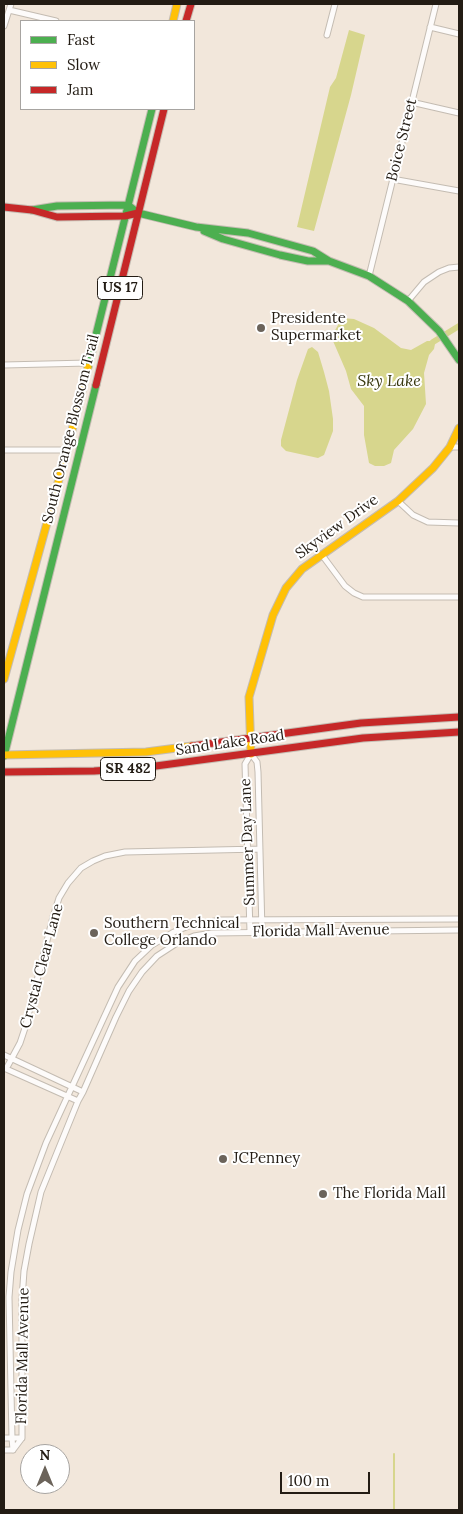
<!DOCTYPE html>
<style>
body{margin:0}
#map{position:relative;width:463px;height:1514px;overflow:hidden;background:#f2e7db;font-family:Lora,serif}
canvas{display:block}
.frame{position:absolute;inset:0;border:5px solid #231c14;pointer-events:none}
.legend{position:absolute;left:20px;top:20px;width:175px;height:90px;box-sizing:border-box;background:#fff;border:1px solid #a7a4a1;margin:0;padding:6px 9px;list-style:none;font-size:15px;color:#231c14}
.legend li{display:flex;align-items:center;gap:10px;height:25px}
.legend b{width:25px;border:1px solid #a7a4a1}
.north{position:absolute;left:20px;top:1444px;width:50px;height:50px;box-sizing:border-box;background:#fff;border:1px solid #a7a4a1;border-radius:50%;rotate:0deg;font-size:14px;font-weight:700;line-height:20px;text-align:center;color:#231c14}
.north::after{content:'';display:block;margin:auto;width:18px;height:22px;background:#6b635a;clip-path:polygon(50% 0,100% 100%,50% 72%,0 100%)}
.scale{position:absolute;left:280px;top:1472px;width:90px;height:22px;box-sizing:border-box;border:2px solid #231c14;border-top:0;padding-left:6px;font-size:15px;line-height:18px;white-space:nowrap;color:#231c14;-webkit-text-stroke:4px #fff;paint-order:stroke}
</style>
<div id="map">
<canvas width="463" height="1514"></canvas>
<div class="frame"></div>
<ul class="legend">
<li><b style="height:6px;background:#4caf50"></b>Fast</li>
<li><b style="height:6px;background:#ffc107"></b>Slow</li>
<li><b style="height:6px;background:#c62828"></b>Jam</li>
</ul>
<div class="north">N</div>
<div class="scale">100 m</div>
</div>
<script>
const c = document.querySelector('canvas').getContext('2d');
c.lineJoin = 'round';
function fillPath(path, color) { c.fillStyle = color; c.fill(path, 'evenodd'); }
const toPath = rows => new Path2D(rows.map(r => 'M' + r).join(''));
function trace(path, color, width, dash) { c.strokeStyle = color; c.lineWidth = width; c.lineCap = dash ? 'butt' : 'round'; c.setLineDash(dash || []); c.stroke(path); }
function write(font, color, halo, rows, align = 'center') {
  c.font = font + ' Lora,serif'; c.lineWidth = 4; c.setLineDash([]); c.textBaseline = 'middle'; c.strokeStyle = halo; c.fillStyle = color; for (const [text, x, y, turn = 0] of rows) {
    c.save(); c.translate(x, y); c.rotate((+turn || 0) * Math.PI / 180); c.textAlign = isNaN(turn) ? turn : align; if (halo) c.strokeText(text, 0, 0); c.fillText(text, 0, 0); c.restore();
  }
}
const water = toPath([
 [349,30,365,35,351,95,314,231,297,227,330,87,336,78],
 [342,318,354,319,374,328,401,348,411,350,427,341,431,341,435,344,434,349,429,355,424,373,426,404,413,429,394,450,391,463,384,466,375,466,369,463,364,435,364,406,351,389,346,371,333,341,334,332],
 [312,347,318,352,324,372,329,391,333,419,333,431,324,455,318,458,286,451,281,446,281,440,297,380,308,349]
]);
const stream = toPath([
 [394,1454,394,1510]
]);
const canal = toPath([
 [433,342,459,326]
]);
const street = toPath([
 [9,10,56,21],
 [4,26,11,4],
 [430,27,459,34],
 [327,35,335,4],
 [411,102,459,113],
 [392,179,459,191],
 [369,276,436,4],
 [408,301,424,282,439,272,449,268,459,267],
 [4,365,88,363],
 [450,447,459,447],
 [4,450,67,450],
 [398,501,413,515,428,522,459,523],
 [322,555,345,586,354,593,363,597,459,597],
 [250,932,245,764,251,754,257,762,258,772,262,932],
 [4,1055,83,1092],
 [4,1068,78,1101],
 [6,1069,20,1043,25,1028,53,917,59,898,68,883,81,868,93,861,105,856,125,852,260,849],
 [4,1438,22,1438],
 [4,1450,13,1450],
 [13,1450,12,1438,9,1297,11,1272,18,1230,27,1194,46,1143,118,987,135,961,152,945,174,932,191,925,221,920,459,919],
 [13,1450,22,1438,22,1299,24,1271,29,1244,41,1192,78,1101,83,1092,116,1017,129,991,142,972,157,956,177,943,194,936,212,933,459,930]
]);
const fast = toPath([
 [32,210,57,206,128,205,138,213,196,227,248,233,313,251,329,261,369,276,408,301,439,331,459,360],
 [204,231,223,239,280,255,308,261,329,261],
 [88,367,152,109],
 [4,756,96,385]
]);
const slow = toPath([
 [173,21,177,4],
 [4,679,67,450,88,367],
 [251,754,249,697,273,615,286,588,302,569,398,501,433,468,450,447,459,428],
 [4,755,146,752,192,746]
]);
const jam = toPath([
 [186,21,191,4],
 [4,207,32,210,57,217,125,216,138,213],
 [96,385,164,109],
 [192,746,361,723,459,717],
 [4,772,94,771,141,768,363,738,459,732]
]);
const markers = [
 [261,328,5,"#6b635a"],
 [94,933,5,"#6b635a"],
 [223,1159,5,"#6b635a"],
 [323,1194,5,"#6b635a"]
];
const shields = [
 [120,288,45],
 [128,769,55]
];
const shieldNames = [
 ["US 17",120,288],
 ["SR 482",128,769]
];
const streetNames = [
 ["Boice Street",402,140,-76],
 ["South Orange Blossom Trail",71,429,-76],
 ["Skyview Drive",337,527,-36],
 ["Sand Lake Road",230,743,-8],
 ["Summer Day Lane",248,842,-92],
 ["Florida Mall Avenue",321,931,-1],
 ["Crystal Clear Lane",42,966,-75],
 ["Florida Mall Avenue",23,1356,-89]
];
const poiNames = [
 ["Presidente",271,319],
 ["Supermarket",271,336],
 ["Southern Technical",104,924],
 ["College Orlando",104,941],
 ["JCPenney",233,1159],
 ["The Florida Mall",333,1194]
];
const waterNames = [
 ["Sky Lake",389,381]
];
fillPath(water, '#d7d68d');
trace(stream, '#d7d68d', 2);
trace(canal, '#d7d68d', 6);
trace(street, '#c4bcb2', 7);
trace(fast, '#c4bcb2', 9);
trace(slow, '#c4bcb2', 9);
trace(jam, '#c4bcb2', 9);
trace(street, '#fdfbfa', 5);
trace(fast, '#4caf50', 7);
trace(slow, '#ffc107', 7);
trace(jam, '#c62828', 7);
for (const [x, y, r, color] of markers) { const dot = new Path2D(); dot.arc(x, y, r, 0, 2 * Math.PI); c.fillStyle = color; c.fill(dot); trace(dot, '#fff', 2); }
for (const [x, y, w] of shields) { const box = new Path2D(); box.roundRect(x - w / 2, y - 11.5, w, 23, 4); c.fillStyle = '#fff'; c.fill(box); trace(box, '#231c14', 1); }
write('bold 14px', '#231c14', null, shieldNames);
write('15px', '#231c14', '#fff', streetNames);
write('15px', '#231c14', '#fff', poiNames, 'left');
write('italic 16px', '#39390f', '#fff', waterNames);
</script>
